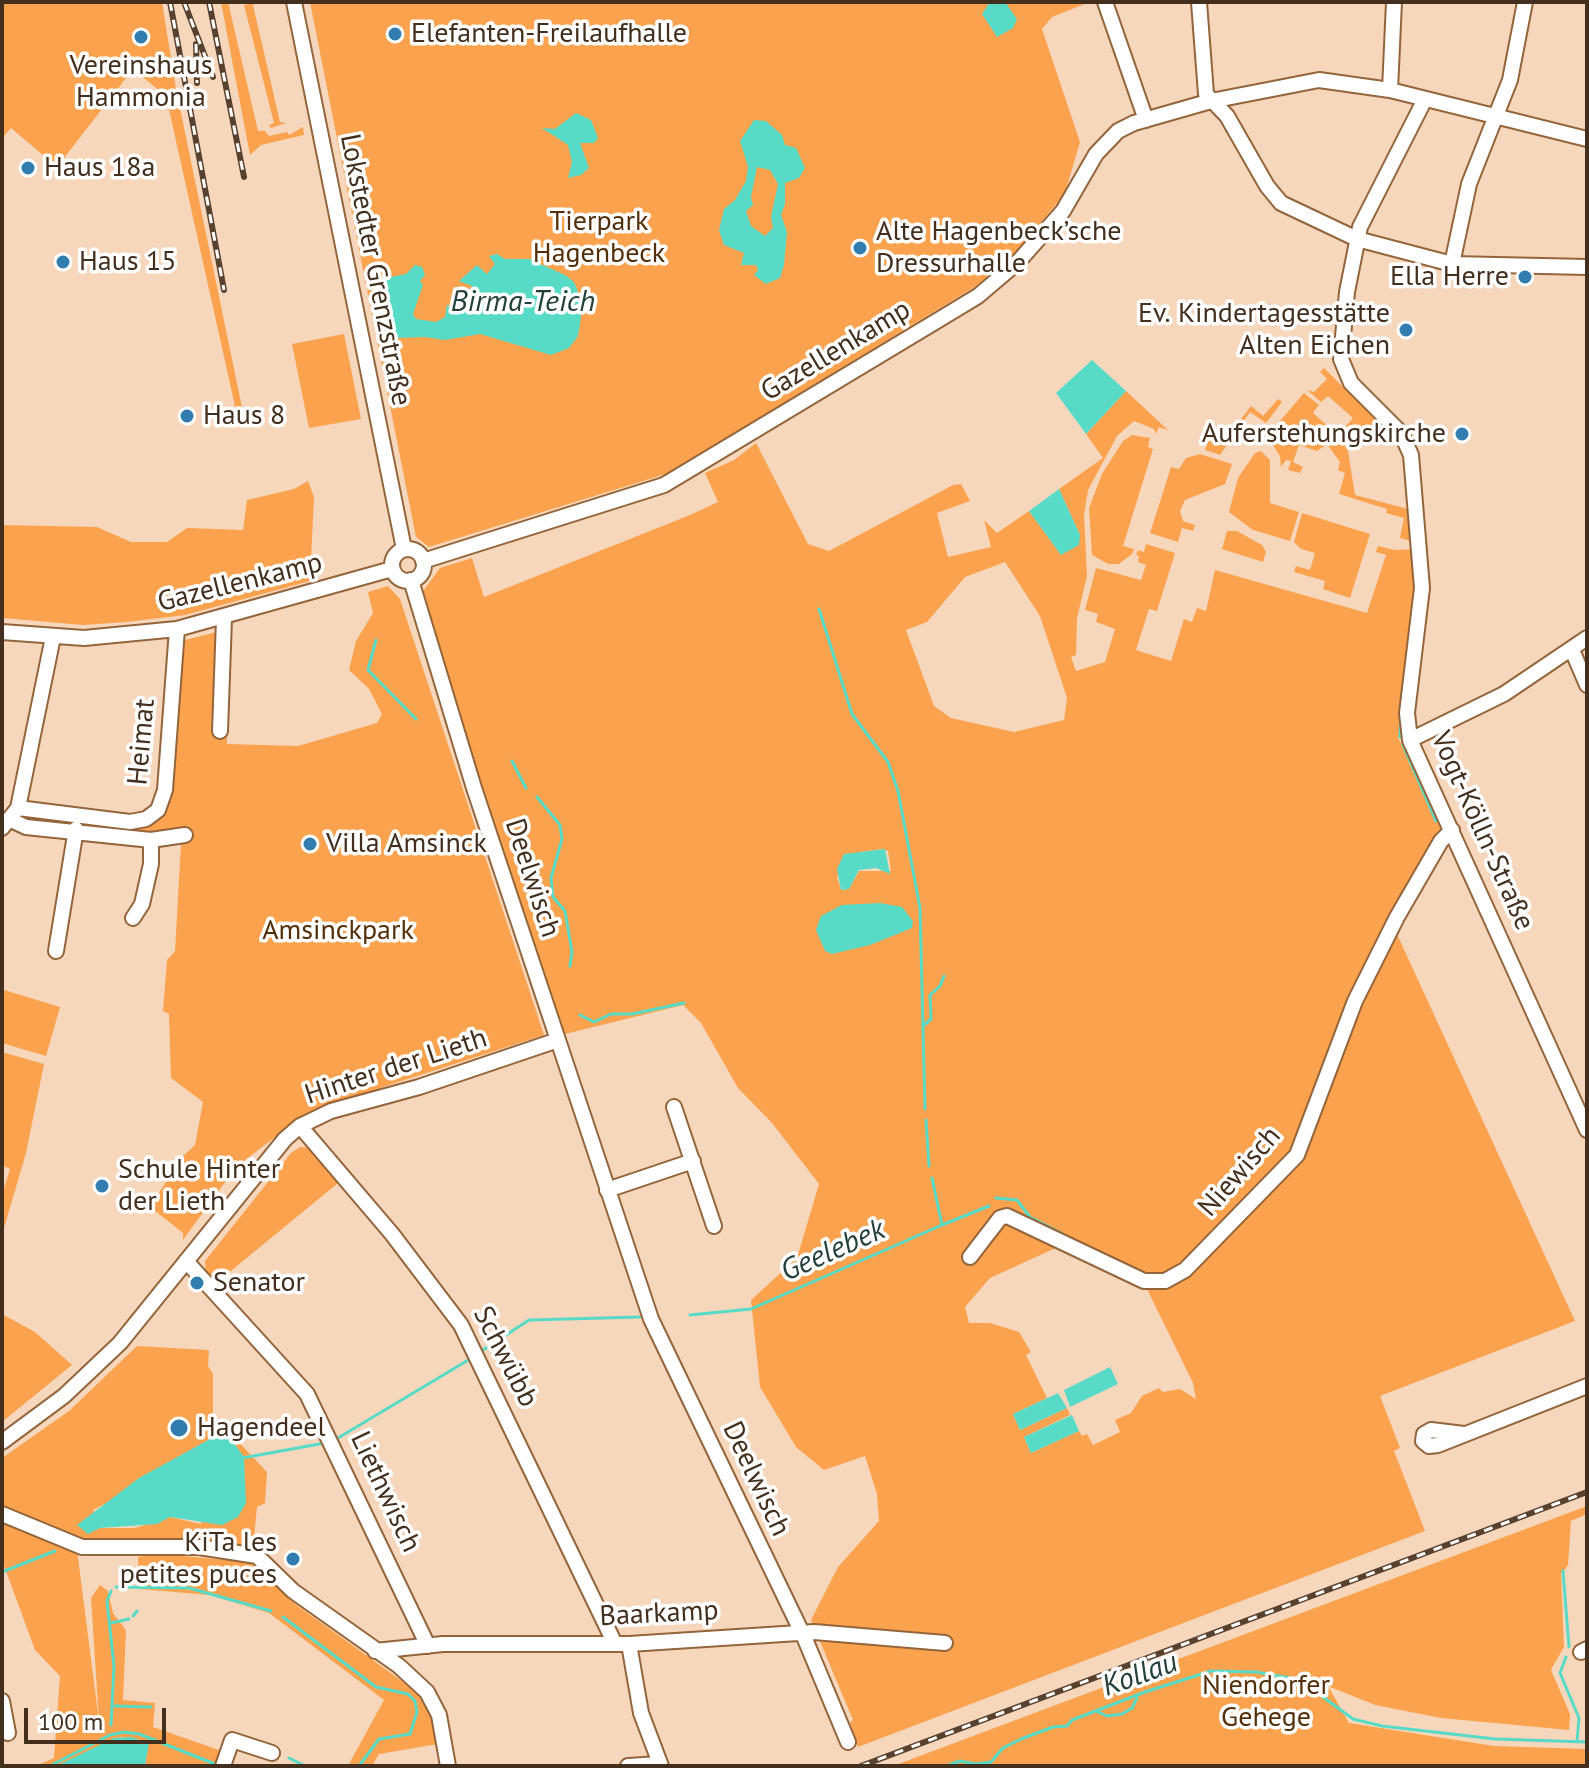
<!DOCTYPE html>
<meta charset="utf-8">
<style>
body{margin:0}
#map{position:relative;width:1589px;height:1768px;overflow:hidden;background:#f7d7bc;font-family:"PT Sans",sans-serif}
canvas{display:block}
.frame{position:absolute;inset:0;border:4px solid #432f1d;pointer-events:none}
.scale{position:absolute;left:24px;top:1708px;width:142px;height:36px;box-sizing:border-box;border:4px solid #432f1d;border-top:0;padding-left:10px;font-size:24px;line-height:28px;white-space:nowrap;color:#432f1d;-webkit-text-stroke:6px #fff;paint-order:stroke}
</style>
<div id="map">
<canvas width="1589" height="1768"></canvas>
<div class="frame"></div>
<div class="scale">100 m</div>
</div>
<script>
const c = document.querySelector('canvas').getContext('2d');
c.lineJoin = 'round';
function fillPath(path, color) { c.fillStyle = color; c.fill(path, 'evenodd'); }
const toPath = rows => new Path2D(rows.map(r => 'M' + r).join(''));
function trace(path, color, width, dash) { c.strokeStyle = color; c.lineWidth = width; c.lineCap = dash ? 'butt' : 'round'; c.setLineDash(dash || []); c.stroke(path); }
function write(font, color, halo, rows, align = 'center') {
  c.font = font + ' "PT Sans",sans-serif'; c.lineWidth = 7; c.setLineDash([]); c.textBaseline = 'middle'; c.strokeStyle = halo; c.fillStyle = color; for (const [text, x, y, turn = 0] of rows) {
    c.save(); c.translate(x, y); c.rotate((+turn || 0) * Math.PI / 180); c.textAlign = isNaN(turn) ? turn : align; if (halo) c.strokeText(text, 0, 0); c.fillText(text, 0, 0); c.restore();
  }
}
const green = toPath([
 [2,2,162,2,176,89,244,417,239,424,166,96,133,69,57,167,11,128,2,138],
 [221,2,228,2,258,131,265,131,269,136,287,132,289,135,303,127,304,135,261,145,250,155],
 [260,2,253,5,280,122,286,123,271,128,269,125,274,123,244,5],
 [310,2,1090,2,1052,17,1042,29,1080,142,1065,193,1014,255,976,286,669,473,429,547,416,537],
 [344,334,361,419,309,428,292,344],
 [1324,368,1383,427,1375,439,1347,445,1355,495,1412,510,1414,542,1400,538,1404,518,1386,513,1387,509,1339,494,1345,473,1338,470,1340,462,1327,444,1317,451,1299,445,1293,462,1303,467,1300,473,1288,470,1291,461,1286,460,1281,467,1280,456,1267,436,1304,393,1319,405,1313,413,1338,435,1353,418,1328,396,1321,402,1307,390,1314,392,1327,379,1320,372],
 [1126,391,1168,430,1159,427,1156,434,1154,429,1134,421,1117,436,1088,490,1084,515,1087,576,1077,618,1076,655,1071,657,1076,671,1105,662,1115,629,1096,622,1098,614,1085,610,1096,568,1141,580,1146,565,1138,562,1139,556,1136,555,1138,550,1144,552,1146,544,1175,553,1157,611,1149,609,1136,650,1171,661,1184,619,1192,622,1197,608,1206,611,1215,570,1367,613,1386,555,1376,552,1378,546,1395,550,1415,549,1414,614,1411,622,1413,625,1405,688,1401,692,1404,693,1404,734,1398,737,1442,832,1396,932,1575,1321,1380,1396,1400,1448,1394,1451,1425,1531,858,1747,850,1722,853,1720,811,1620,838,1567,879,1521,877,1494,865,1456,824,1470,796,1447,760,1387,751,1300,797,1258,819,1184,772,1123,738,1088,701,1023,683,1005,561,1035,421,594,440,568,472,558,484,597,690,515,718,502,705,473,734,460,756,443,808,544,829,551,953,485,961,484,970,501,937,513,948,557,991,547,984,520,997,533,1029,511,1061,555,1080,535,1059,489,1103,458,1086,434],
 [1005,562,1040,616,1067,698,1064,720,1014,732,951,718,934,706,906,630,927,622,965,577],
 [882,849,888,851,891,871,859,871,849,889,841,890,837,877,860,852],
 [1060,1246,1146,1287,1193,1383,1196,1399,1180,1389,1163,1392,1159,1388,1142,1396,1131,1413,1115,1420,1120,1432,1093,1445,1087,1434,1082,1436,1079,1431,1031,1453,1024,1437,1070,1415,1067,1408,1020,1430,1013,1414,1047,1398,1026,1355,1031,1352,1019,1332,990,1323,969,1323,965,1307,990,1278],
 [1278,399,1282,402,1266,423,1250,412,1220,455,1205,450,1207,443,1241,419,1251,406,1263,416],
 [1132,435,1150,438,1148,447,1153,449,1123,546,1134,549,1132,554,1119,564,1108,564,1092,555,1089,508,1102,474,1123,441],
 [1261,451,1270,460,1270,503,1299,512,1290,541,1253,530,1229,512,1238,478,1255,453],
 [1200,454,1232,464,1225,484,1185,500,1180,511,1183,521,1195,525,1193,531,1182,528,1178,542,1150,533,1171,467,1179,469,1186,458],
 [308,481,314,497,310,581,185,615,127,622,83,625,2,618,2,525,97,527,131,542,167,542,187,528,243,530,247,500,294,489],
 [1302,513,1370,534,1350,598,1323,589,1325,581,1294,572,1296,566,1310,570,1315,553,1301,549,1294,542],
 [1227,531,1237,531,1262,545,1266,552,1263,562,1222,549],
 [388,586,400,599,544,1035,383,1087,296,1121,236,1167,183,1240,183,1233,150,1207,182,1157,195,1145,203,1102,171,1078,169,1014,163,1011,167,960,175,951,181,844,178,832,157,834,31,822,32,814,136,829,158,820,170,801,181,641,217,632,211,732,219,738,227,736,227,744,298,746,377,723,382,714,369,689,349,670,356,641,373,613,368,592],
 [4,990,60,1007,46,1056,2,1043],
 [2,1052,44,1064,26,1153,2,1235,2,1195,10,1169,2,1165],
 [300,1147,310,1148,338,1183,215,1284,206,1273,205,1261,291,1153],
 [2,1314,35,1332,72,1365,2,1422],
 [137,1346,209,1350,208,1366,213,1374,213,1415,267,1472,265,1503,257,1507,253,1547,190,1542,189,1538,129,1547,83,1542,2,1506,2,1458,69,1411],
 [210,1438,201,1524,170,1517,135,1528,100,1528,93,1510,115,1499,139,1478,191,1453],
 [1587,1506,1587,1514,1571,1521,1568,1565,1561,1574,1564,1647,1551,1670,1570,1714,1569,1730,1441,1718,1375,1705,1328,1686,1349,1723,1494,1746,1587,1749,1587,1766,893,1766],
 [2,1518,77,1550,99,1721,91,1598,100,1585,108,1591,113,1613,126,1630,123,1700,155,1703,153,1727,219,1750,217,1766,145,1766,148,1742,120,1737,56,1766,36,1766,54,1758,60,1676,35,1650,2,1560],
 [159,1554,249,1562,295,1604,424,1697,430,1705,438,1744,379,1754,372,1766,348,1766,384,1700,269,1613,210,1595,139,1589,138,1557]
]);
const water = toPath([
 [990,2,1005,2,1017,19,1013,28,997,37,982,14],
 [576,113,591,120,598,138,594,143,580,143,589,168,581,175,568,178,572,162,568,145,542,128,555,129],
 [754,120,766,121,782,135,785,145,796,148,805,168,799,178,785,183,785,204,781,215,787,232,784,265,780,278,766,284,754,275,758,270,756,265,741,265,744,253,724,245,719,230,724,209,735,200,746,181,748,167,740,141],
 [757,167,770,170,778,184,771,217,773,228,765,236,751,226,746,211,753,205,751,197],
 [497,254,505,259,529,259,565,275,574,282,581,299,581,317,578,336,569,348,551,355,480,334,445,340,425,337,397,338,386,329,381,287,386,278,406,274,415,265,422,267,425,275,420,281,423,285,413,314,416,319,436,322,445,317,447,305,464,311,472,286,459,281,477,265,487,274,495,264,489,256],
 [1092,360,1126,391,1086,434,1056,393],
 [1059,489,1080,535,1079,545,1061,555,1029,511],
 [885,849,890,874,876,868,859,870,849,889,841,890,837,869,844,854],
 [880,903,902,907,913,921,912,928,870,945,832,954,825,951,816,930,821,916,842,905],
 [1110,1367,1118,1384,1070,1407,1064,1390],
 [1058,1393,1067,1408,1020,1430,1013,1414],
 [1072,1415,1079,1431,1031,1453,1024,1437],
 [221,1433,229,1436,244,1457,246,1503,238,1517,222,1525,170,1517,157,1524,100,1528,88,1534,77,1525,139,1478],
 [131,1737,149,1743,145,1766,56,1766,114,1738]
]);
const stream = toPath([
 [819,609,852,714,888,762,898,791,920,908,925,1109],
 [376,640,368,670,416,719],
 [1403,687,1405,675],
 [1494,691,1508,683],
 [1400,737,1402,694],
 [1403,745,1436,821],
 [512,761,526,788],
 [537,797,560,825,562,839,551,878,553,897,565,911,572,952,570,966],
 [580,1015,594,1022,611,1014,632,1014,684,1003],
 [923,1026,931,1019,930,995,940,986,944,976],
 [926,1120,929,1166],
 [996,1198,1017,1200,1030,1217,1063,1234],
 [942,1225,989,1206],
 [690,1315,751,1309,942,1225,932,1178],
 [483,1350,529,1320,640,1317],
 [338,1438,470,1359],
 [242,1458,325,1443],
 [1563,1571,1569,1647],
 [2,1572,55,1551],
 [116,1587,189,1588,271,1611],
 [111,1591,107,1601,114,1666,111,1725],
 [133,1616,137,1611],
 [283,1617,376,1687,408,1694,415,1701,417,1712,410,1734,379,1739,359,1766],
 [111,1623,129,1619],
 [1566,1657,1560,1673,1579,1718,1577,1742],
 [115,1706,151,1707],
 [1098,1712,1107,1716,1122,1714,1132,1708,1137,1698],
 [289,1758,305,1766],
 [50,1766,110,1735,124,1732,139,1734,215,1764],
 [946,1766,960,1761,976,1764,991,1762,1003,1748,1021,1739,1053,1727,1067,1726,1072,1720,1145,1692,1211,1671,1256,1672,1290,1678,1308,1686,1353,1719,1382,1726,1495,1739,1587,1742]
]);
const minor = toPath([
 [294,2,404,549],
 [1105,2,1146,120],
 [1199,2,1206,94,1227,116,1267,186,1281,203,1357,239,1452,264,1587,267],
 [1390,90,1394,2],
 [1424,101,1360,227,1347,292,1341,359,1351,383,1401,433,1411,455,1422,588,1407,713,1410,740,1587,1130],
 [1452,264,1469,184,1510,80,1525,2],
 '392 565a16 16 0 1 1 32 0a16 16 0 1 1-32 0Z',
 [423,561,664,485,935,322,978,296,1018,262,1063,211,1096,154,1118,131,1134,123,1211,101,1319,80,1390,90,1587,139],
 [411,580,474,788,651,1319,805,1639,848,1742],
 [2,632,84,638,177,629,392,569],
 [1572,650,1587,685],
 [220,731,224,619],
 [1410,740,1504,694,1587,638],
 [18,808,130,822,146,819,158,810,165,790,177,629],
 [11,820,26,827,151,840,185,835],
 [2,828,18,808,53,637],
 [133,918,142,904,151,864,151,840],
 [56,951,76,829],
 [674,1107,714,1226],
 [300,1126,392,1234,461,1325,615,1644],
 [607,1190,693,1161],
 [970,1257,1000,1218,1007,1216,1144,1281,1165,1281,1185,1270,1297,1155,1355,1001,1397,917,1441,841,1452,830],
 [186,1261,307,1394,428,1646],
 [1464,1434,1431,1430,1424,1434,1423,1441,1429,1446,1438,1445,1587,1386],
 [2,1442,64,1396,120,1343,285,1139,300,1126,331,1111,419,1087,558,1040],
 [2,1514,82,1547,199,1547,257,1556,293,1591,399,1666,427,1692,439,1715,448,1766],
 [629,1644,641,1713,661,1766],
 [375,1651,443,1644,629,1644,814,1632,945,1643],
 [1581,1652,1587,1649],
 [2,1701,8,1733],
 [223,1766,232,1740,272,1753],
 [628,1766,660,1764]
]);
const rail = toPath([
 [170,2,224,290],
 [184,2,213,77],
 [209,2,244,177],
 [196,44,197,83],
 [861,1766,1587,1492]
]);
const markers = [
 [395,34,8,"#317db0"],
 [141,37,8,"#317db0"],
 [28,168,8,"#317db0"],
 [860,248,8,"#317db0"],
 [63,262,8,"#317db0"],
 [1525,277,8,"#317db0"],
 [1406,330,8,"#317db0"],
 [187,416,8,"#317db0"],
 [1462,434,8,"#317db0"],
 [310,844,8,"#317db0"],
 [102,1186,8,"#317db0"],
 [197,1283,8,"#317db0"],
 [179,1428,10,"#317db0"],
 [293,1559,8,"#317db0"]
];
const poiNames = [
 ["Elefanten-Freilaufhalle",411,34],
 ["Vereinshaus",141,66,"center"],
 ["Hammonia",141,98,"center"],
 ["Haus 18a",44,168],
 ["Alte Hagenbeck’sche",876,232],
 ["Dressurhalle",876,264],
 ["Haus 15",79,262],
 ["Ella Herre",1509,277,"right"],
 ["Ev. Kindertagesstätte",1390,314,"right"],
 ["Alten Eichen",1390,346,"right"],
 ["Haus 8",203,416],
 ["Auferstehungskirche",1446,434,"right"],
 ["Villa Amsinck",326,844],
 ["Schule Hinter",118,1170],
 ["der Lieth",118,1202],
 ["Senator",213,1283],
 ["Hagendeel",197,1428],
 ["KiTa les",277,1543,"right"],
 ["petites puces",277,1575,"right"]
];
const parkNames = [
 ["Tierpark",599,222],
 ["Hagenbeck",599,254],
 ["Amsinckpark",338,931],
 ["Niendorfer",1266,1686],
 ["Gehege",1266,1718]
];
const streetNames = [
 ["Lokstedter Grenzstraße",375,270,79],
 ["Gazellenkamp",836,351,-31],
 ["Gazellenkamp",240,583,-14],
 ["Heimat",142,742,-85],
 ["Vogt-Kölln-Straße",1482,831,66],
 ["Deelwisch",532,878,72],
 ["Hinter der Lieth",396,1067,-18],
 ["Niewisch",1240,1172,-49],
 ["Schwübb",505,1357,63],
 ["Deelwisch",756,1479,65],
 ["Liethwisch",385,1492,65],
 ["Baarkamp",659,1614,-3]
];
const waterNames = [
 ["Birma-Teich",523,302],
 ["Geelebek",833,1251,-24],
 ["Kollau",1140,1675,-20]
];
fillPath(green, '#faa24d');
fillPath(water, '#57dbc7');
trace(stream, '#57dbc7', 3);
trace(minor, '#94653a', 18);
trace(minor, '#fff', 14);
trace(rail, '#57422f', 6);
trace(rail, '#fff', 3, [9]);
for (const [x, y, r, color] of markers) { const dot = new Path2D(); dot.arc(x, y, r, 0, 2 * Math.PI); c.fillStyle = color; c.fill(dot); trace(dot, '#fff', 3); }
write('28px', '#432f1d', '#fff', poiNames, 'left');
write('28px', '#54300a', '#fff', parkNames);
write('28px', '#432f1d', '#fff', streetNames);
write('italic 30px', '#23403b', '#fff', waterNames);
</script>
